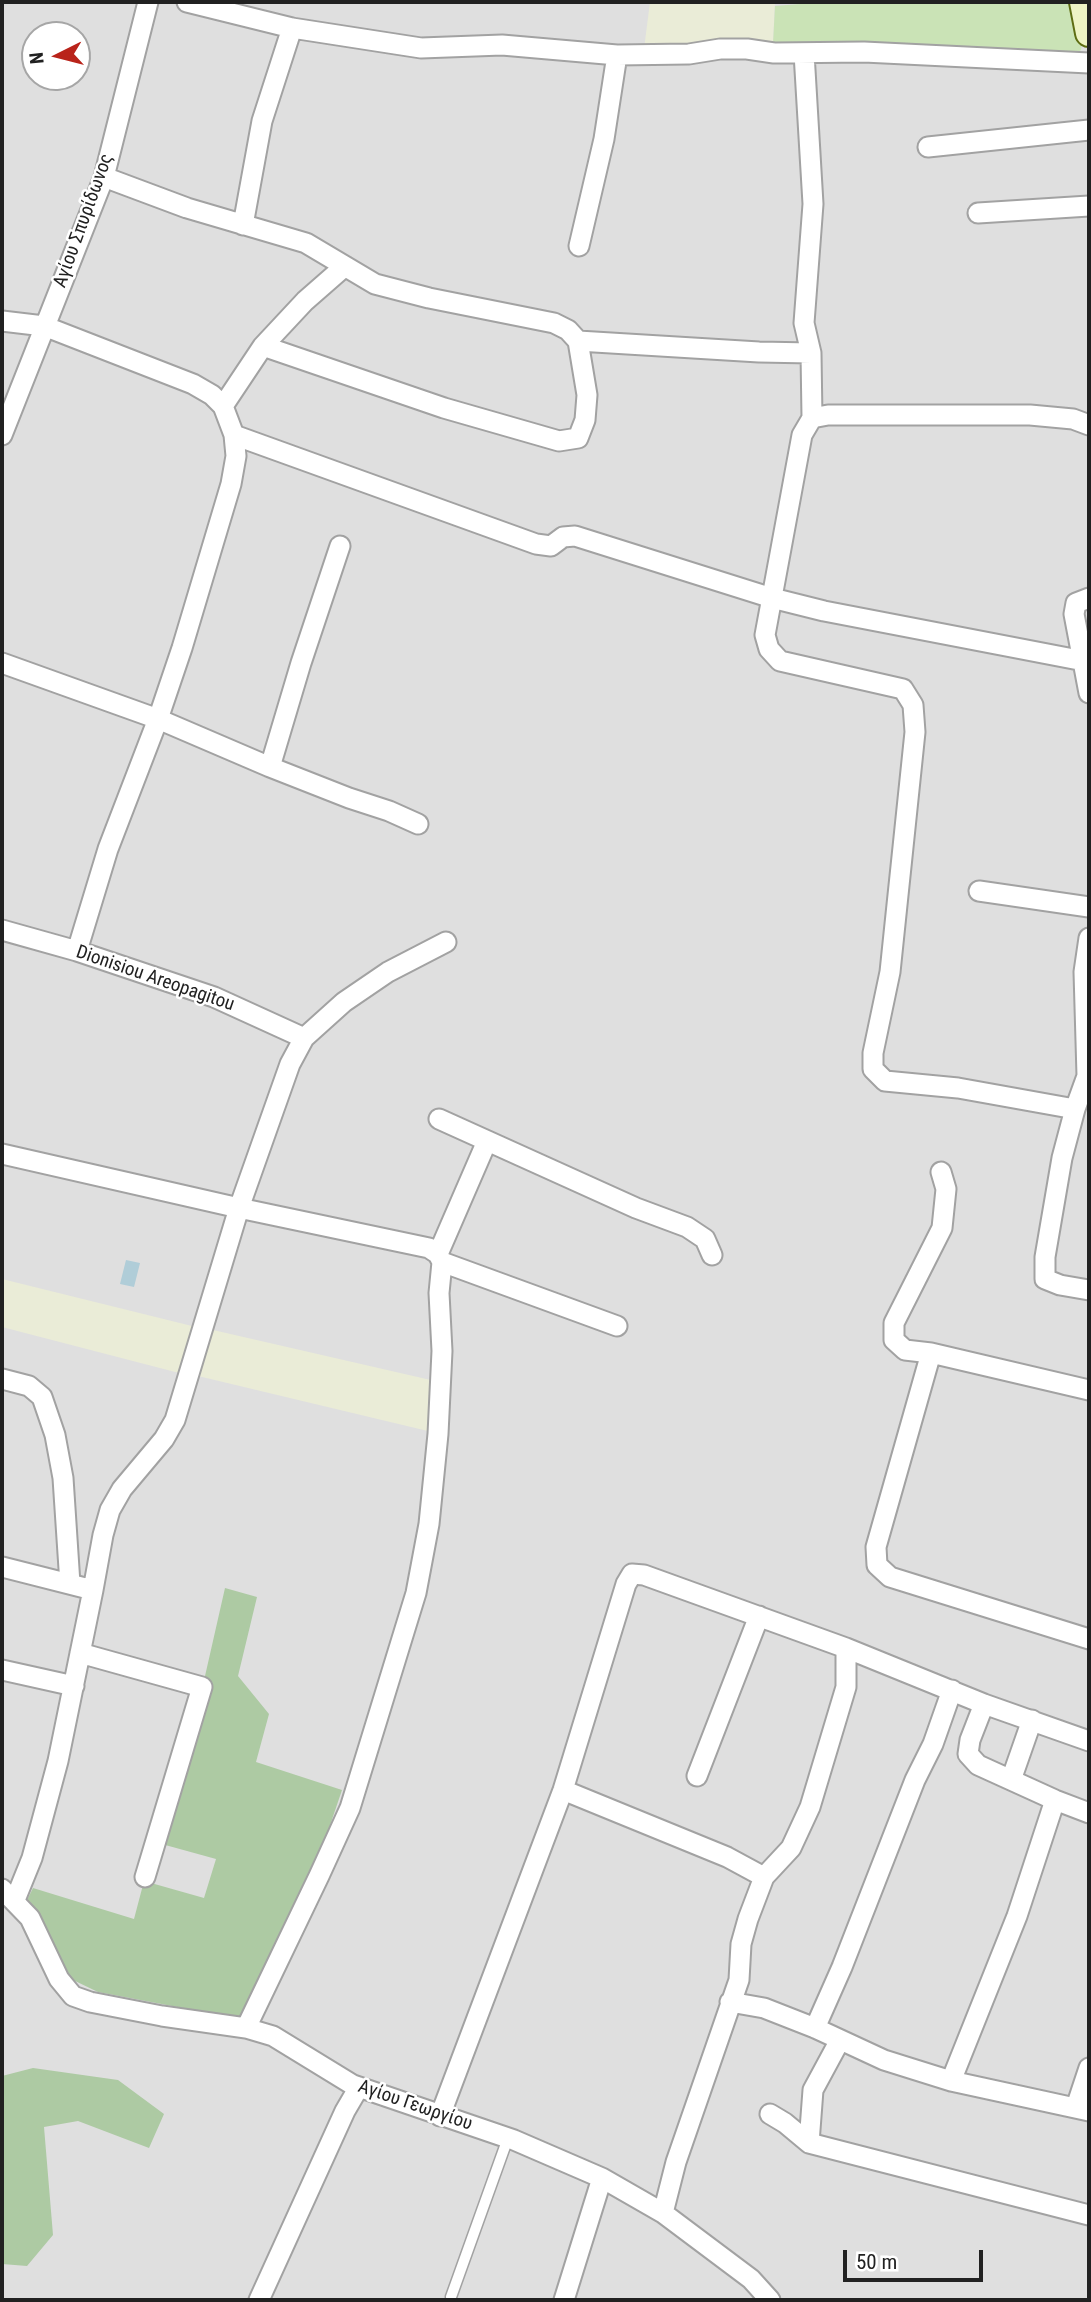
<!DOCTYPE html>
<meta charset="utf-8">
<style>
body{margin:0}
#map{position:relative;width:1091px;height:2302px;overflow:hidden;background:#f0eee9;font-family:"Roboto Condensed",sans-serif}
canvas{display:block}
.frame{position:absolute;inset:0;border:4px solid #212121;pointer-events:none}
.north{position:absolute;left:21px;top:21px;width:70px;height:70px;box-sizing:border-box;background:#fff;border:2px solid #a6a6a6;border-radius:50%;rotate:264deg;font-size:19px;font-weight:700;line-height:28px;text-align:center;color:#212121}
.north::after{content:'';display:block;margin:auto;width:24px;height:32px;background:#b9231a;clip-path:polygon(50% 0,100% 100%,50% 72%,0 100%)}
.scale{position:absolute;left:843px;top:2250px;width:140px;height:32px;box-sizing:border-box;border:4px solid #212121;border-top:0;padding-left:9px;font-size:21px;line-height:24px;white-space:nowrap;color:#212121;-webkit-text-stroke:5px #fff;paint-order:stroke}
</style>
<div id="map">
<canvas width="1091" height="2302"></canvas>
<div class="frame"></div>
<div class="north">N</div>
<div class="scale">50 m</div>
</div>
<script>
const c = document.querySelector('canvas').getContext('2d');
c.lineJoin = 'round';
function fillPath(path, color) { c.fillStyle = color; c.fill(path, 'evenodd'); }
const toPath = rows => new Path2D(rows.map(r => 'M' + r).join(''));
function trace(path, color, width, dash) { c.strokeStyle = color; c.lineWidth = width; c.lineCap = dash ? 'butt' : 'round'; c.setLineDash(dash || []); c.stroke(path); }
function write(font, color, halo, rows, align = 'center') {
  c.font = font + ' "Roboto Condensed",sans-serif'; c.lineWidth = 5; c.setLineDash([]); c.textBaseline = 'middle'; c.strokeStyle = halo; c.fillStyle = color; for (const [text, x, y, turn = 0] of rows) {
    c.save(); c.translate(x, y); c.rotate((+turn || 0) * Math.PI / 180); c.textAlign = isNaN(turn) ? turn : align; if (halo) c.strokeText(text, 0, 0); c.fillText(text, 0, 0); c.restore();
  }
}
const residential = toPath([
 [2,2,1089,2,1089,2300,2,2300],
 [35,35,77,35,77,77,35,77]
]);
const farmland = toPath([
 [650,2,775,2,773,44,644,49],
 [2,1279,196,1327,183,1374,2,1327],
 [213,1330,435,1381,432,1432,198,1376]
]);
const grass = toPath([
 [825,2,1073,2,1082,43,1081,50,1074,55,773,44,775,6]
]);
const forest = toPath([
 [225,1588,257,1597,238,1676,269,1714,256,1762,342,1790,323,1846,241,2019,98,1992,73,1980,52,1951,44,1924,27,1900,33,1888,134,1919,144,1881,204,1898,216,1859,158,1843,188,1751],
 [33,2068,118,2080,164,2114,149,2148,78,2121,44,2127,53,2235,27,2266,2,2264,2,2076]
]);
const water = toPath([
 [126,1260,140,1263,134,1287,120,1284]
]);
const lane = toPath([
 [451,2297,508,2138]
]);
const street = toPath([
 [187,2,292,28,421,48,502,45,617,55,689,54,720,49,747,49,774,53,864,52,1089,63],
 [804,53,813,204,804,323,811,353,812,418],
 [928,147,1089,130],
 [104,177,187,208,306,243,375,284,429,298,554,323,568,330,578,341,759,352,811,353],
 [978,213,1089,206],
 [243,225,262,121,292,28],
 [579,246,604,139,617,55],
 [2,321,44,326,193,384,212,395,223,406,234,435,236,456,231,484,182,648,158,719,108,849,77,951],
 [263,346,444,408,559,441,578,438,585,420,587,395,578,341],
 [223,406,263,346,305,301,345,266],
 [2,435,104,177,148,2],
 [234,435,536,544,551,546,563,537,575,536,772,598,824,611,1084,661],
 [1089,598,1076,603,1074,614,1089,693],
 [2,663,158,719,270,767,349,798,389,811,418,824],
 [270,767,301,663,340,546],
 [979,891,1089,907],
 [2,930,77,951,214,997,304,1038],
 [1089,938,1084,972,1087,1076,1075,1109,1062,1158,1045,1257,1045,1279,1060,1285,1089,1290],
 [1075,1109,958,1088,885,1081,873,1069,873,1053,890,972,915,732,913,705,903,689,780,661,769,649,765,635,802,435,812,418,828,415,1030,415,1073,419,1089,425],
 [439,1119,636,1208,687,1227,705,1239,712,1255],
 [2,1154,239,1208,429,1248,438,1254,442,1262,439,1293,442,1351,438,1434,429,1524,416,1593,350,1808,319,1876,246,2028],
 [941,1172,946,1189,942,1228,894,1323,894,1340,905,1350,931,1353,1089,1390],
 [438,1254,487,1141],
 [442,1262,617,1326],
 [931,1353,876,1547,877,1565,890,1577,1089,1639],
 [2,1379,29,1386,42,1397,55,1435,63,1478,70,1584],
 [2,1567,93,1590,58,1761,32,1858,15,1900],
 [93,1590,103,1535,110,1510,122,1489,164,1439,175,1420,239,1208,290,1064,304,1038,344,1002,388,972,446,942],
 [80,1653,202,1687,145,1877],
 [2,1670,74,1686],
 [984,1704,970,1740,968,1754,978,1765,1055,1800,1089,1813],
 [697,1776,759,1616],
 [1011,1780,1032,1720],
 [563,1790,727,1857,764,1877],
 [2,1889,30,1918,59,1979,73,1996,90,2002,162,2016,246,2028,273,2036,353,2085,514,2140,602,2178,663,2213,751,2279,770,2300],
 [730,2002,764,2008,815,2028,884,2060,951,2081,1089,2111],
 [815,2028,842,1967,915,1780,933,1744,952,1690],
 [951,2081,1017,1916,1055,1800],
 [1076,2107,1089,2068],
 [770,2114,785,2123,809,2143,1089,2215],
 [440,2116,563,1790,626,1584,632,1574,644,1575,846,1648,984,1704,1089,1741],
 [809,2143,813,2090,840,2040],
 [663,2213,676,2162,739,1980,741,1944,748,1919,764,1877,791,1848,810,1807,846,1687,846,1648],
 [259,2300,345,2111,359,2087],
 [564,2300,602,2178]
]);
const secondary = toPath([
 [1083,2,1089,33]
]);
const streetNames = [
 ["Αγίου Σπυρίδωνος",84,221,-70],
 ["Dionisiou Areopagitou",155,979,19],
 ["Αγίου Γεωργίου",415,2106,19]
];
fillPath(residential, '#dfdfdf');
fillPath(farmland, '#eaecd7');
fillPath(grass, '#cae3b6');
fillPath(forest, '#adcaa3');
fillPath(water, '#b0cdd8');
trace(lane, '#a2a2a2', 13);
trace(street, '#a2a2a2', 23);
trace(secondary, '#5e6d13', 30);
trace(lane, '#fff', 10);
trace(street, '#fff', 19);
trace(secondary, '#eef3c5', 26);
write('19px', '#212121', '#fff', streetNames);
</script>
